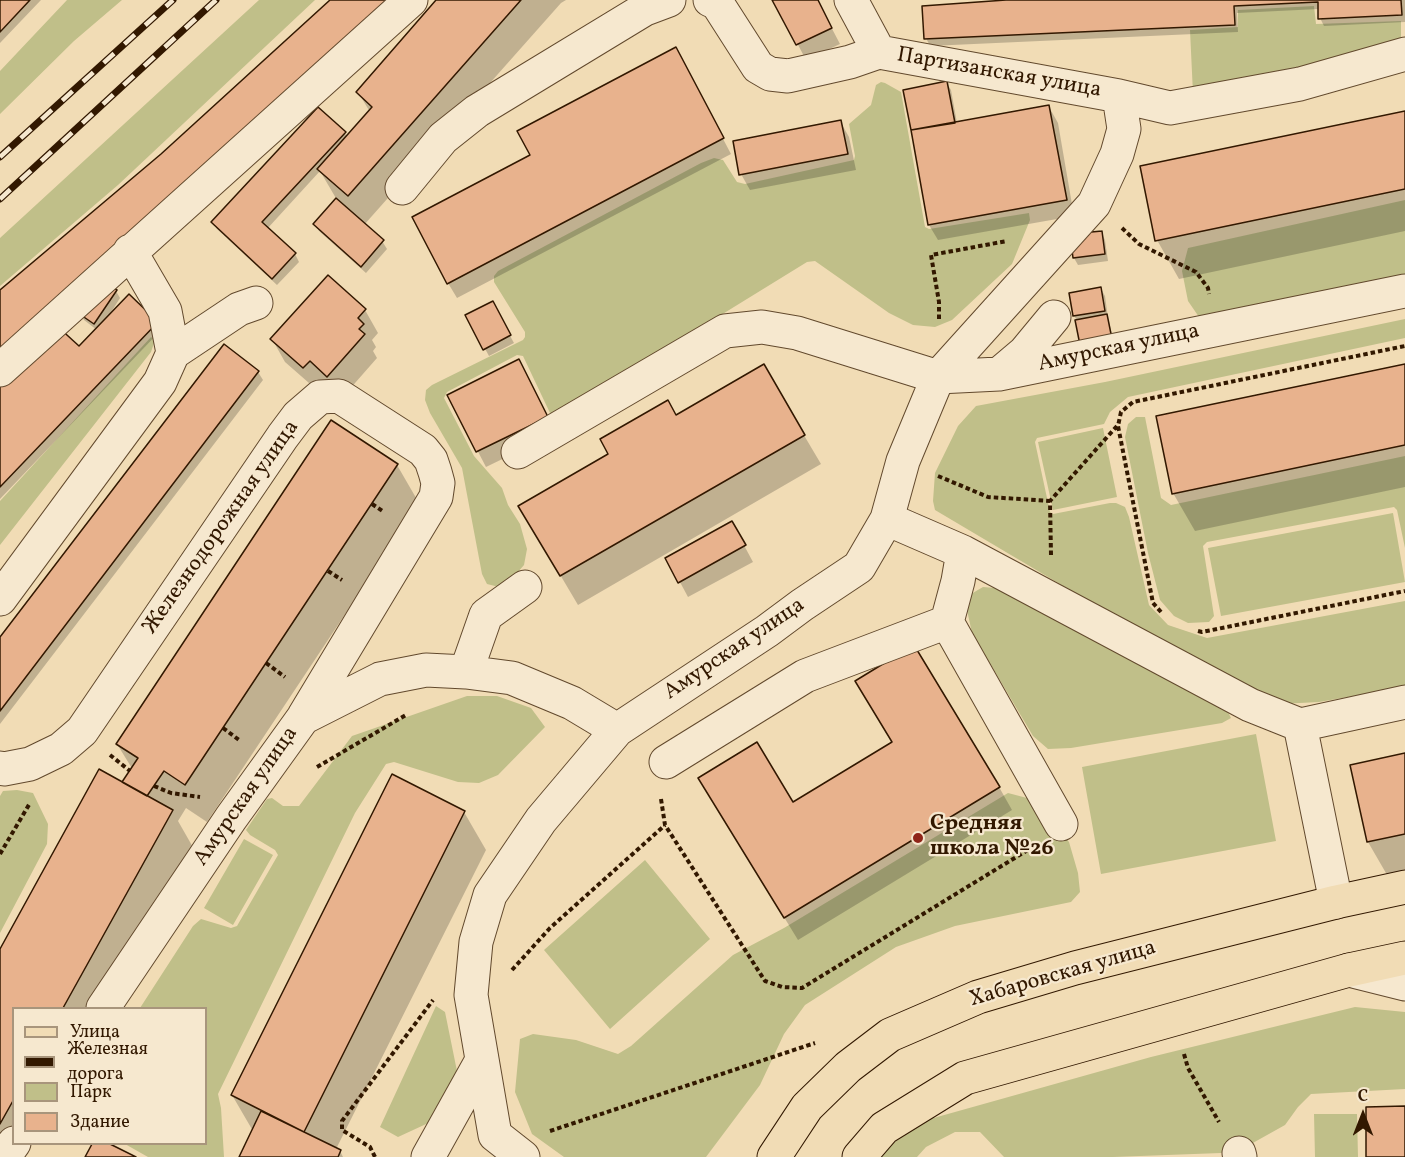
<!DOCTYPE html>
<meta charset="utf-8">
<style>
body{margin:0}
#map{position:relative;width:1405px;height:1157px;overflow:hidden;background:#f1dcb5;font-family:Vollkorn,serif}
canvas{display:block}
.legend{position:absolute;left:12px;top:1007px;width:195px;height:138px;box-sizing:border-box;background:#f6e8cf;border:2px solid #a8957c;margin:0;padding:8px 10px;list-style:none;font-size:18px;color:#321800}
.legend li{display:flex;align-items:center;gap:12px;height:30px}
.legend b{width:30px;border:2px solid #a8957c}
.north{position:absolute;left:1333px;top:1085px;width:60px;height:60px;-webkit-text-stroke:4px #f6e8cf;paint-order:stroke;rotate:0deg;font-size:16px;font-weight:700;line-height:24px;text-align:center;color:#321800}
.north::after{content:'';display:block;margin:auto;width:21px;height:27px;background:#321800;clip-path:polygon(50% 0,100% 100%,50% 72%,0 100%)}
</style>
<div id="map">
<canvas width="1405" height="1157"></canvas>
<ul class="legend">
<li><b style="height:8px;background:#f1dcb5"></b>Улица</li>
<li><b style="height:8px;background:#321800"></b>Железная дорога</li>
<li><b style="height:16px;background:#c0bf89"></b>Парк</li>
<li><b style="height:16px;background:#e8b28d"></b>Здание</li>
</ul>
<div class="north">С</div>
</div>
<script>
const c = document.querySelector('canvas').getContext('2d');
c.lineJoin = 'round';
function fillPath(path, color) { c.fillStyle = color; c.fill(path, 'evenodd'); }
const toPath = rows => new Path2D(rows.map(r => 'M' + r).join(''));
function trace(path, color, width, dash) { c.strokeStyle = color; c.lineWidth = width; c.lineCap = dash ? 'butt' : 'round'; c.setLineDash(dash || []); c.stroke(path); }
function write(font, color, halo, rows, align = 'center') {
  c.font = font + ' Vollkorn,serif'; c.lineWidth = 4.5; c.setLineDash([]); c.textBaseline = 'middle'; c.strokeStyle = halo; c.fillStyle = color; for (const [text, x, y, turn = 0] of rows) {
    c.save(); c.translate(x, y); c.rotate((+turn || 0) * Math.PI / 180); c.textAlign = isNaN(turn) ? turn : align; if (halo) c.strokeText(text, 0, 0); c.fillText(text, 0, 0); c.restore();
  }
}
const green = toPath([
 [67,0,122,0,74,41,0,114,0,71],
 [259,0,315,0,118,185,0,286,0,238],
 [1314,6,1316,24,1401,21,1401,45,1193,94,1190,30,1238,27,1238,10],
 [881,82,885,83,901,92,925,227,929,229,1029,213,1030,220,1012,264,952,320,935,327,913,325,889,313,815,261,807,262,609,384,562,415,550,413,523,356,517,355,447,392,444,398,474,456,502,488,508,505,520,524,527,549,524,565,511,580,499,587,487,584,482,574,462,468,430,413,425,400,426,390,432,385,523,340,525,337,525,332,494,282,494,276,498,271,701,163,714,158,723,160,737,182,745,184,854,160,855,156,849,124,871,105,876,85],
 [1405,200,1405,277,1199,317,1188,301,1182,271,1188,248],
 [1405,319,1405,338,1128,397,1110,412,1104,424,1037,438,1035,442,1050,512,1053,514,1110,503,1116,503,1125,507,1129,517,1149,605,1168,625,1207,638,1405,601,1405,687,1319,702,1280,704,1156,641,935,510,933,501,935,473,958,426,976,406,1105,382],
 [151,337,155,340,151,352,0,545,0,501],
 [1136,417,1145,417,1161,498,1171,505,1405,456,1405,548,1397,510,1394,507,1207,542,1203,546,1214,616,1209,622,1188,623,1174,616,1160,600,1148,553,1125,437,1128,424],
 [1103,428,1117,497,1053,510,1038,442],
 [1393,513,1405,582,1221,616,1208,548],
 [983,587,995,588,1228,712,1231,718,1222,723,1071,748,1048,749,1033,736,972,633,967,610,971,594],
 [467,696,497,696,531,708,545,727,498,775,479,783,458,782,394,762,386,764,355,813,218,1094,221,1108,224,1157,148,1157,125,1144,206,1144,206,1008,140,1008,193,926,201,919,231,928,237,926,278,855,275,850,250,835,246,830,267,799,272,798,283,806,299,806,352,736],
 [1256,734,1276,841,1101,874,1082,767],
 [17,790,33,793,48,824,47,844,0,933,0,796,3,791],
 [1008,793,1027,798,1046,815,1069,842,1078,873,1080,892,1071,902,955,926,896,947,805,1005,784,1034,760,1085,706,1157,564,1157,532,1134,515,1092,520,1039,533,1034,576,1040,618,1054,631,1046,733,955,784,928],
 [244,839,273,855,233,925,204,908],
 [645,860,710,939,610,1029,544,950],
 [436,1006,445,1012,459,1081,437,1119,398,1137,380,1127],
 [1355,1007,1405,1012,1405,1089,1311,1094,1298,1107,1285,1125,1251,1144,1221,1153,1113,1157,1004,1157,980,1132,955,1132,926,1147,917,1157,872,1157,930,1119,1151,1057],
 [1314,1114,1357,1114,1358,1157,1315,1157]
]);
const shadow = toPath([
 [0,0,41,0,0,43],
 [438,0,566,0,561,3,364,225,382,241,387,249,366,273,319,231,315,224,337,200,320,171,267,229,295,254,299,262,277,285,217,229,213,222,345,133,347,138,370,112,358,92],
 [817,0,840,44,806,60,775,1],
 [1008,0,1405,0,1405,22,1324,26,1320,18,1319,9,1237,13,1238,32,930,46,926,38],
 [684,65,731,154,457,298,448,283,532,156],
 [946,82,951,90,957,123,1049,107,1058,123,1074,216,938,240,929,225],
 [1405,112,1405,231,1179,279,1157,240],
 [840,121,849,137,856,170,750,190,741,174],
 [1101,232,1105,240,1108,261,1078,265,1074,258],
 [1101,289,1105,296,1108,318,1115,346,1077,320,1074,316],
 [116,291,120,298,108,317,161,330,0,499,0,386,79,349,97,330,84,320,80,313],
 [492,303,514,343,489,356,467,316],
 [365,310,378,333,372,340,376,347,373,351,377,358,341,399,317,390,285,362,272,339],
 [224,346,258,372,263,380,0,724,0,639],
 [763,366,821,464,578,605,520,507],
 [1405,366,1405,487,1195,531,1173,493],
 [449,396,556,433,486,467],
 [397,465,419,503,207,822,186,808,178,821,194,849,106,1008,14,1008,14,1144,32,1144,24,1157,13,1157,0,1150,0,952,133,770,117,744],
 [732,523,753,562,688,597,667,558],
 [1405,755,1405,877,1390,880,1368,842,1352,766],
 [999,787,1012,810,798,940,713,801,792,804],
 [464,812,486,850,336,1149,340,1151,343,1157,240,1157,253,1131,232,1095]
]);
const building = toPath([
 [0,0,30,0,0,32,0,0],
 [330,0,389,0,0,349,0,290,161,154,330,0],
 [436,0,521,0,348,196,317,169,372,107,356,92,436,0],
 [772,0,818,0,832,28,796,45,772,0],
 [1006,0,1401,0,1402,15,1318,19,1318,2,1234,6,1235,25,924,39,922,6,1006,0],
 [676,47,724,138,447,284,412,217,530,155,517,131,676,47],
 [947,81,955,123,911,130,903,90,947,81],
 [1049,105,1067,200,928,225,911,130,1049,105],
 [318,107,346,132,262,222,296,253,272,279,211,222,318,107],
 [1405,111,1405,189,1155,241,1140,166,1405,111],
 [841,120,848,154,739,175,733,141,841,120],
 [336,198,384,240,361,267,313,224,336,198],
 [1102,231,1105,254,1073,258,1070,234,1102,231],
 [328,275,366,309,358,318,364,324,359,329,365,334,327,377,310,361,303,368,270,339,328,275],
 [101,280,117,290,94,324,78,313,101,280],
 [1101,287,1105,311,1073,316,1069,293,1101,287],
 [129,294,158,322,0,487,0,384,56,325,79,346,129,294],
 [493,301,511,335,483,350,465,315,493,301],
 [1107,314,1112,339,1080,345,1075,320,1107,314],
 [224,344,259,371,0,711,0,637,224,344],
 [519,359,548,417,476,452,447,395,519,359],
 [764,364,805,435,560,576,518,506,608,454,600,439,668,400,676,415,764,364],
 [1405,364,1405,445,1172,494,1156,416,1405,364],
 [331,420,398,464,185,785,164,771,147,796,122,782,138,758,116,744,331,420],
 [732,521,746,545,678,583,665,558,732,521],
 [914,645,1000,787,784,918,698,778,757,742,793,802,892,742,855,681,914,645],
 [1405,753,1405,834,1367,842,1350,765,1405,753],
 [99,769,173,810,63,1008,14,1008,14,1099,0,1124,0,949,99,769],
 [392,774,465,811,304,1132,231,1095,392,774],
 [1405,1106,1405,1157,1366,1157,1366,1107,1405,1106],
 [261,1111,341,1150,338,1157,239,1157,261,1111],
 [92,1144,110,1144,136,1157,85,1157,92,1144]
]);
const path = toPath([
 [1122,228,1139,244,1196,272,1208,288,1209,294],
 [939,319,939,302,931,255,1007,241],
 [938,476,988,497,1050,501],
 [372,504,384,512],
 [1051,555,1050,501,1117,426],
 [328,571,342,580],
 [1161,612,1153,603,1118,426,1121,412,1133,402,1405,346],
 [1198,631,1202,632,1405,591],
 [266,663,285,677],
 [223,728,239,740],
 [110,755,130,771],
 [317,767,406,715],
 [154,786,171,793,200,797],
 [661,799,665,825,765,981,782,987,802,988,1031,848],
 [0,854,30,803],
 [512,970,550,928,665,825],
 [1184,1054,1188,1068,1219,1122],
 [550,1131,815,1043],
 [375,1157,370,1147,342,1130,342,1121,433,1000]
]);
const minor = toPath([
 [851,0,879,52],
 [1119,96,1170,108,1300,84,1405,54],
 [402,188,443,138,477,111,645,9,669,0],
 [173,353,239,309,256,303],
 [0,370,411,0],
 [999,374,1025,352,1054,317],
 [518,452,725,331,762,327,797,333,938,377,1094,204,1117,154,1124,129,1119,96,879,52,850,62,788,76,770,74,758,67,717,3,710,0],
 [887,519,963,552,1250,705,1300,725,1336,902],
 [963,552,958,581,947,622,1061,824],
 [0,599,160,382,173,353,165,311,130,251],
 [466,672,486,615,525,587],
 [1300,725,1405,702],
 [666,762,805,676,947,622],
 [0,768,4,769,30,764,61,749,82,731,283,436,298,416,320,397,339,396,423,450,431,460,435,472,438,483,436,497,304,716],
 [1349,970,1405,984],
 [103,1008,231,818,303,718,380,679,426,670,466,672,512,678,572,703,617,730,767,631,802,605,859,567,887,519,903,461,938,377,999,374,1405,291],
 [1239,1153,1240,1157],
 [4,1157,14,1143],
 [428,1157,482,1060],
 [523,1157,495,1135,471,995,476,942,490,895,541,820,617,730]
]);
const major = toPath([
 [774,1157,807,1107,848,1067,890,1035,978,997,1075,968,1336,902,1405,887],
 [859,1157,884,1128,965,1078,1349,970,1405,958]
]);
const rail = toPath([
 [0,157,173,0],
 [0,199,216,0]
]);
const markers = [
 [918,838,6,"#8f2418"]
];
const streetNames = [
 ["Партизанская улица",999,74,10],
 ["Амурская улица",1119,349,-12],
 ["Железнодорожная улица",222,528,-55],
 ["Амурская улица",735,650,-34],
 ["Амурская улица",247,797,-55],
 ["Хабаровская улица",1063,975,-16]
];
const poiNames = [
 ["Средняя",930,825],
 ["школа №26",930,850]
];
fillPath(green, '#c0bf89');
fillPath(shadow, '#0003');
fillPath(building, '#e8b28d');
trace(building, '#321800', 1.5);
trace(minor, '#62492d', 35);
trace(major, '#321800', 35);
trace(path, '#321800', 4, [4.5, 3]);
trace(minor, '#f6e8cf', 33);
trace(major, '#f1dcb5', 33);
trace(rail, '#321800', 7);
trace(rail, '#f6e8cf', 4.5, [14]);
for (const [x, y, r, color] of markers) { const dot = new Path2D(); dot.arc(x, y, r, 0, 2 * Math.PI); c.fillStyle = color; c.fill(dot); trace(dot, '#f6e8cf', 2); }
write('22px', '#321800', '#f6e8cf', streetNames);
write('bold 22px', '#321800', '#f6e8cf', poiNames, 'left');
</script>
